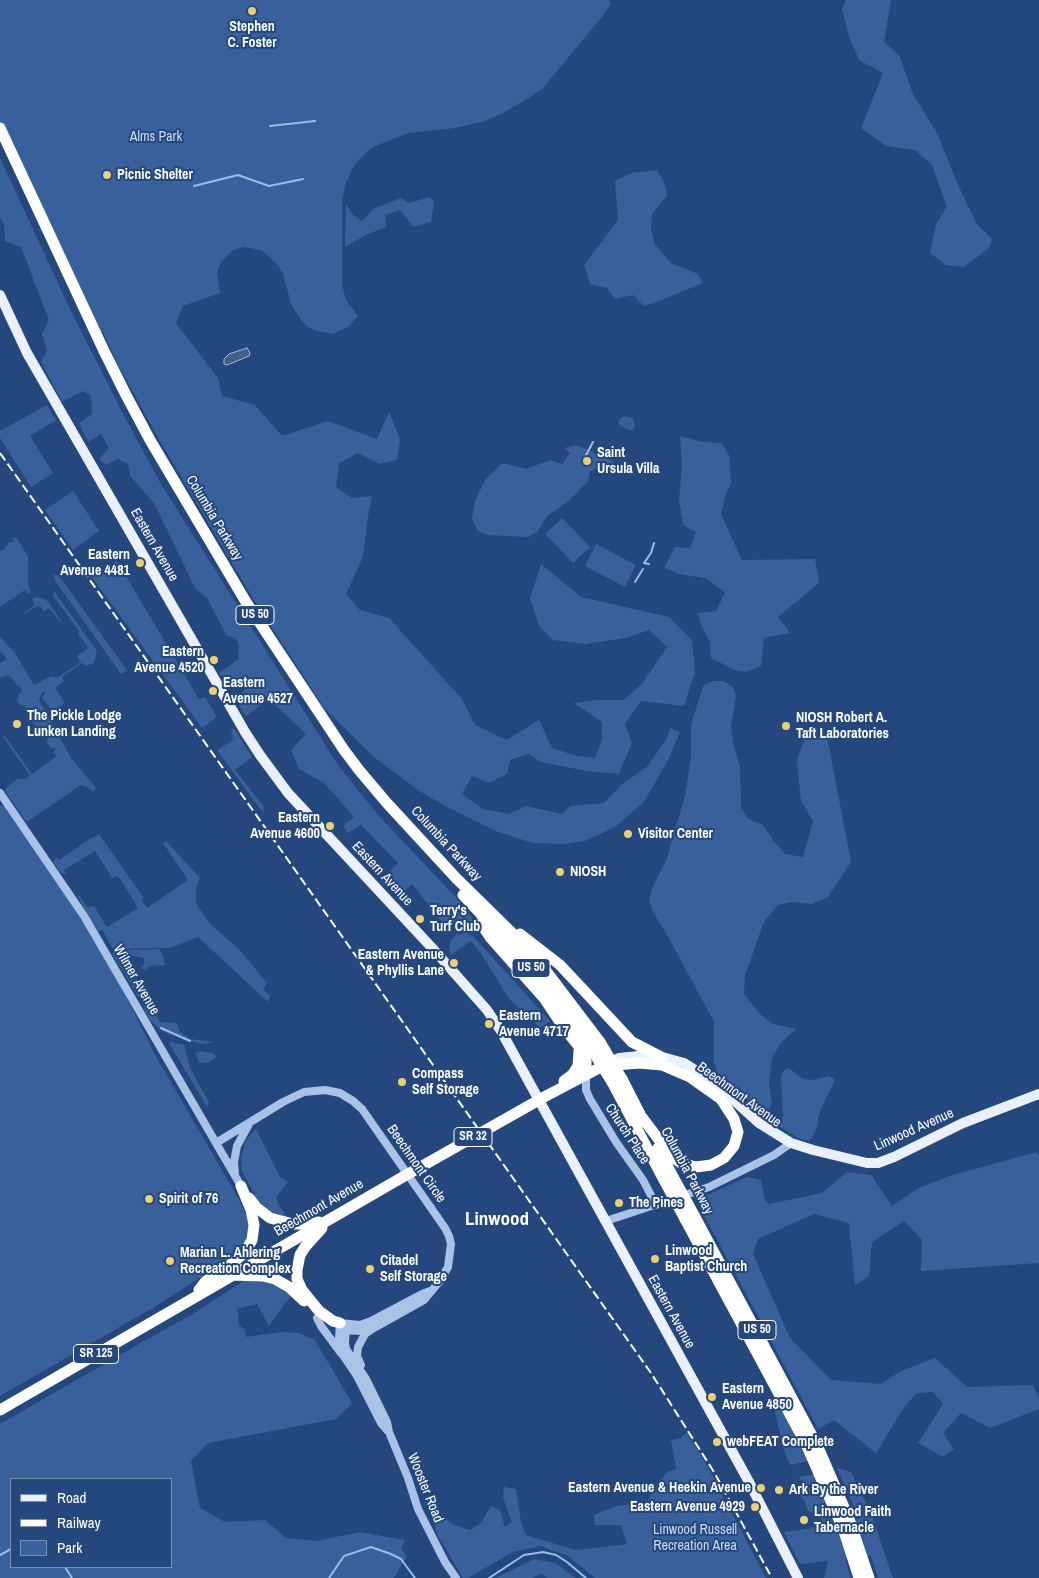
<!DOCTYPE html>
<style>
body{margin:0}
#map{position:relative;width:1039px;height:1578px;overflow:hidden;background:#24477d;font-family:"Archivo Narrow",sans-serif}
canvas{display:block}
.legend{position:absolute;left:10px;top:1478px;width:162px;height:90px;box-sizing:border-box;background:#24477d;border:1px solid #7c91b1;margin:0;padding:6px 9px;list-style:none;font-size:15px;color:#fff}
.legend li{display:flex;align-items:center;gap:10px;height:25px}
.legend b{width:25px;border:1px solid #7c91b1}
</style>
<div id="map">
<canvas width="1039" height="1578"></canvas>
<ul class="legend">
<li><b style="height:6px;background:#eaf0fd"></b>Road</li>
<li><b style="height:6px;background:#fff"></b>Railway</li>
<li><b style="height:14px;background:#38609a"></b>Park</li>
</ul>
</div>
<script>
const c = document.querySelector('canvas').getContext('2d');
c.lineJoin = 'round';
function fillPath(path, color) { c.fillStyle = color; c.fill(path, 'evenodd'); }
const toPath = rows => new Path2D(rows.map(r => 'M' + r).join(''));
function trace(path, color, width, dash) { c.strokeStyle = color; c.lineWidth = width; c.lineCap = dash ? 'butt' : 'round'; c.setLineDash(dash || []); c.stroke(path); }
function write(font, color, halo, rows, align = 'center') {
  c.font = font + ' "Archivo Narrow",sans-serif'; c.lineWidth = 4; c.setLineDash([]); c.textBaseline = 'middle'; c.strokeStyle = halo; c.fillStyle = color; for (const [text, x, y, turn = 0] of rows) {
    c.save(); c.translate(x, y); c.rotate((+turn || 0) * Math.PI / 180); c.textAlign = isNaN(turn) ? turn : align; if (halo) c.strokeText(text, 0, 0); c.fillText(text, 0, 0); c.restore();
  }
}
const green = toPath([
 [0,0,609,0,611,4,601,18,543,88,529,98,503,113,485,121,455,128,408,133,378,145,369,150,355,164,346,183,342,200,342,285,346,300,358,316,349,326,333,334,316,331,308,327,301,320,291,304,283,274,278,265,261,250,243,247,232,251,221,262,217,273,220,293,183,306,176,323,218,378,222,396,255,405,282,436,328,421,377,439,389,412,400,439,397,460,379,464,358,453,339,463,336,487,352,498,372,496,367,522,363,557,346,594,360,610,389,618,462,699,475,725,507,740,539,720,552,748,577,756,595,758,602,740,602,722,574,703,597,700,623,700,642,684,667,647,649,630,626,638,585,644,553,640,539,626,530,598,541,564,581,597,669,617,692,640,695,672,684,706,641,701,625,724,632,743,619,774,587,771,541,762,528,754,510,760,507,774,489,783,472,776,462,794,483,809,509,814,526,806,562,814,570,806,604,803,622,784,647,767,667,738,670,728,680,732,668,760,644,802,615,827,585,841,563,844,533,843,498,832,445,806,418,790,375,758,324,708,251,595,157,436,117,363,103,332,96,334,0,128],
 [846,0,891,0,884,42,899,55,913,94,938,135,958,185,977,224,992,239,989,248,964,267,946,265,930,253,936,224,947,207,932,165,915,150,886,146,861,128,883,73,859,60,849,37,842,9],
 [0,158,71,311,120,408,161,484,338,765,378,815,463,905,480,929,465,923,447,928,412,884,397,897,381,881,398,863,361,825,348,833,343,826,354,817,324,783,299,769,291,750,306,734,269,699,246,716,235,699,252,683,244,676,226,683,219,673,239,659,238,642,235,638,227,636,207,598,195,588,154,503,130,476,128,464,118,459,106,465,99,459,109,448,101,434,88,442,79,423,92,414,91,396,83,391,62,402,41,362,47,351,42,334,49,320,21,247,5,241,4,224,0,218],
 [657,170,665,184,667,196,652,214,651,229,655,244,671,263,698,274,703,283,662,300,644,306,633,295,615,299,607,288,590,284,584,265,618,220,615,181,631,173],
 [430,197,434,202,431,222,413,227,400,210,385,215,386,227,368,234,345,247,346,204,353,215,362,221,373,209,401,198,409,203],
 [47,405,56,420,30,436,53,473,31,487,0,438,0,431],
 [625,416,633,418,635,426,632,431,620,426,618,423,620,418],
 [680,436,703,442,721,443,729,455,731,483,725,497,721,514,742,560,815,559,819,583,778,617,790,633,764,638,761,666,746,672,737,671,711,658,710,642,701,625,698,613,716,611,725,593,706,578,679,574,664,568,675,547,690,548,696,532,683,525,679,499,682,466],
 [577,445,615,462,590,471,588,481,569,501,547,516,538,531,528,537,487,535,478,531,472,519,475,500,486,479,503,463,526,469,550,460,562,464,570,453,564,448],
 [73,491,99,531,73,550,45,510],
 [562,518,590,547,573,563,545,534],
 [13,537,17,539,28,556,28,583,31,593,28,594,25,590,0,607,0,551,4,550,9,542,14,542],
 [596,544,636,565,625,587,585,566],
 [117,561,199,699,205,697,217,717,202,728,91,576],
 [53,574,58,576,62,580,127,670,121,674,56,582],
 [54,591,97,651,94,663,86,666,82,663,62,677,64,681,55,688,65,703,53,712,42,698,46,692,43,692,41,694,39,700,71,758,96,788,93,791,87,787,81,785,28,821,26,821,5,791,7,787,17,779,26,779,30,775,3,737,5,736,32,774,57,756,53,752,56,750,54,747,51,749,46,741,48,739,46,736,44,738,38,730,41,729,39,726,36,727,31,720,34,718,32,716,29,717,24,710,26,708,24,705,21,706,17,700,19,698,18,695,22,692,20,685,17,685,13,679,8,675,5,677,4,676,1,678,0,676,0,663,7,659,0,651,0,634,0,637,15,653,34,685,51,676,57,678,81,662,77,656,89,648,78,634,79,631,53,596],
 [37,597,47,600,61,621,61,623,49,608,44,612,42,608,37,606,25,614,24,613,35,605,32,599],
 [713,681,723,681,733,687,736,696,731,726,733,743,740,766,741,807,748,819,763,825,773,840,785,854,803,857,813,821,801,801,797,760,805,737,827,736,851,862,828,897,812,904,793,902,778,905,764,922,745,975,744,994,760,1014,773,1024,796,1029,781,1043,772,1058,769,1082,772,1104,767,1112,756,1108,717,1072,714,1060,714,1022,670,940,652,910,649,899,653,886,666,861,685,796,691,756,691,725,703,686],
 [234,728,252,757,235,770,264,807,263,813,217,750,233,740,231,729],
 [0,805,6,807,75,907,124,992,154,1053,237,1196,247,1217,249,1228,246,1241,232,1257,156,1306,0,1396],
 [99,834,143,897,142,901,147,908,188,880,163,843,166,841,200,878,196,888,196,903,210,924,238,948,267,983,263,990,270,995,268,1002,198,937,170,948,113,949,102,929,98,933,78,897,79,895,87,907,94,906,107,927,138,908,119,877,115,876,113,879,95,851,64,870,67,874,61,873,53,862,56,857,59,860,80,846,80,845],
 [466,933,473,936,550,1021,540,1028,510,1000,480,952,471,941,451,955,449,948,451,940,457,934],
 [159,949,163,955,165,965,149,966,146,971,141,967,144,964,144,958,128,955,122,959,141,992,142,997,139,998,112,953,118,950],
 [145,1003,150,1005,160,1022,177,1023,179,1031,190,1039,214,1042,204,1044,190,1041,160,1028,176,1037,168,1034,161,1030,150,1020,144,1009],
 [171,1042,184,1045,190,1068,209,1102,207,1107,169,1043],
 [200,1051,213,1053,217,1057,209,1062,202,1063,199,1062,195,1053],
 [789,1068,803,1079,812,1080,829,1076,835,1080,820,1111,816,1131,809,1141,798,1138,779,1126,783,1117,781,1076,784,1070],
 [256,1129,280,1177,288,1182,276,1197,278,1204,288,1218,271,1212,257,1199,242,1171,241,1158,246,1140],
 [1037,1152,1039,1156,1039,1263,921,1271,922,1240,904,1221,872,1242,869,1276,855,1285,849,1223,814,1214,758,1239,753,1254,790,1338,831,1380,881,1384,901,1371,935,1358,967,1387,1033,1385,1039,1399,1039,1409,990,1428,961,1413,943,1433,954,1449,943,1457,918,1443,943,1404,933,1392,917,1393,905,1406,876,1453,834,1420,818,1429,696,1200,747,1177,761,1180,765,1200,769,1204,822,1193,847,1172,871,1175,892,1206,919,1188,949,1176],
 [251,1276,294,1291,269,1326,257,1304,237,1309,239,1325,245,1330,246,1337,281,1332,299,1333,315,1340,352,1403,336,1419,208,1443,191,1461,200,1508,225,1522,265,1520,286,1538,316,1541,360,1532,405,1540,401,1549,407,1556,394,1578,0,1578,0,1424,160,1332,191,1315],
 [11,1479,171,1479,171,1567,11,1567],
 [779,1405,808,1461,790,1465,785,1454,774,1408],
 [687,1433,708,1467,766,1578,595,1578,568,1556,540,1546,513,1552,468,1578,463,1578,437,1534,433,1518,438,1512,454,1525,470,1530,480,1524,491,1506,500,1510,505,1527,512,1522,503,1498,504,1487,516,1489,521,1522,526,1535,576,1550,627,1544,621,1525,595,1525,594,1515,616,1506,647,1502,654,1489,667,1472,676,1469,671,1440,682,1438,681,1437],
 [837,1468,851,1472,871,1513,893,1578,878,1578,871,1556,845,1559,851,1578,824,1578,828,1561,800,1564,784,1532,815,1528,821,1523,821,1517,808,1511,805,1502,799,1494,806,1490,799,1477,815,1474,832,1522,859,1519],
 [534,1559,555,1563,576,1578,548,1578,542,1574,531,1578,496,1578]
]);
const water = toPath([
 [247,348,250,353,249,356,227,365,224,364,224,359,229,354,247,348]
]);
const stream = toPath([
 [270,126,315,121],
 [194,186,238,175,269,186,303,179],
 [584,459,593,442],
 [644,563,651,553,654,543],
 [644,563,649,564],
 [635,582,643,569],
 [161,1028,190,1041],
 [0,1555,11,1549],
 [65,1567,72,1578],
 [329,1578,344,1556,371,1547,391,1554,401,1559,415,1578],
 [489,1578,524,1555,543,1552,556,1555,567,1562,586,1578]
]);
const minor = toPath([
 [0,793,84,916,241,1186],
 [586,1074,586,1090,590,1099,616,1142,643,1180,656,1205],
 [216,1143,283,1102,304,1092,325,1090,340,1093,353,1101,362,1109,445,1228,449,1236,451,1244,448,1267,439,1282,424,1300,374,1328,362,1331,340,1330],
 [235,1174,234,1162,237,1146,249,1124],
 [606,1221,709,1187,774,1155,791,1143],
 [317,1318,321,1326,341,1353],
 [346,1324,345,1343,346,1349,366,1379,387,1422,389,1432,408,1478,418,1509,445,1562,456,1578],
 [361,1365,357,1356,358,1347,365,1334,371,1330],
 [388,1431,381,1423,357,1376,343,1355,339,1338,340,1323,360,1325,371,1321,422,1294,430,1291]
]);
const major = toPath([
 [0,295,27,353,245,732,260,755,288,793,434,950,487,1010,501,1031,749,1482,798,1578],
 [604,1065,619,1058,639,1056,666,1058,684,1063,715,1083,759,1123,791,1143,813,1150,867,1163,878,1163,894,1157,963,1123,1039,1094]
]);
const highway = toPath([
 [0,128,104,351,126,395,150,440,246,602,344,750,359,770,386,802,456,878,513,934,540,963,600,1042],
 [463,895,530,966,589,1045],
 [480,922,490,937,544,998,562,1025,581,1049,586,1061,586,1074],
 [520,934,560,965,632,1042,663,1058],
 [622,1079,644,1122],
 [564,1081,572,1075,578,1066,579,1051],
 [612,1082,664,1180],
 [546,1096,603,1066,639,1063,662,1065,690,1077,721,1099,734,1119,738,1132,734,1146,724,1158,711,1165,696,1167,681,1163,672,1157,641,1116],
 [658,1148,673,1177],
 [249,1198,256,1207,270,1218,293,1224,308,1224,319,1222],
 [695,1217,817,1445,849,1519,869,1578],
 [685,1219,807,1446,844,1531,859,1578],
 [322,1228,305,1247,300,1255,297,1270,297,1279,302,1290,319,1311,333,1321,340,1323],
 [232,1275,263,1276,275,1279,289,1287,304,1301],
 [199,1290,206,1281,229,1266,245,1252,252,1240,254,1225,251,1210,241,1186],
 [0,1410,401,1178]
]);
const rail = toPath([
 [0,453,651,1373,714,1472,772,1578]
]);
const highwayBridge = toPath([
 [600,1042,622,1079],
 [589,1045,612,1082],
 [673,1177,695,1217],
 [401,1178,546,1096],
 [664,1180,685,1219]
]);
const markers = [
 [252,11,5,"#efcf6d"],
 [107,175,5,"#efcf6d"],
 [587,461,5,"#efcf6d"],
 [140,563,5,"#efcf6d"],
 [214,660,5,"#efcf6d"],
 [213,691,5,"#efcf6d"],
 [17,724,5,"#efcf6d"],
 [786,726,5,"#efcf6d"],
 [330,826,5,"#efcf6d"],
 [628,834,5,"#efcf6d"],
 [560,872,5,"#efcf6d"],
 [420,919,5,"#efcf6d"],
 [454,963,5,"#efcf6d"],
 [489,1024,5,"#efcf6d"],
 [402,1082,5,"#efcf6d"],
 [149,1199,5,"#efcf6d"],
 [619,1203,5,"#efcf6d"],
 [655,1259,5,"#efcf6d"],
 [170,1261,5,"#efcf6d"],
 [370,1269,5,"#efcf6d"],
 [712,1397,5,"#efcf6d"],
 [717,1442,5,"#efcf6d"],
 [761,1488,5,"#efcf6d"],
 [779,1490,5,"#efcf6d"],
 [755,1507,5,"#efcf6d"],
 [804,1520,5,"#efcf6d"]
];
const shields = [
 [255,615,38],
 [531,968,38],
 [473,1137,38],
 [757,1330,38],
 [96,1354,45]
];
const shieldNames = [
 ["US 50",255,615],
 ["US 50",531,968],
 ["SR 32",473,1137],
 ["US 50",757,1330],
 ["SR 125",96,1354]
];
const poiNames = [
 ["Stephen",252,27,"center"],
 ["C. Foster",252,43,"center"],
 ["Picnic Shelter",117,175],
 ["Saint",597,453],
 ["Ursula Villa",597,469],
 ["Eastern",130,555,"right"],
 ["Avenue 4481",130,571,"right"],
 ["Eastern",204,652,"right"],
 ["Avenue 4520",204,668,"right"],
 ["Eastern",223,683],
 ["Avenue 4527",223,699],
 ["The Pickle Lodge",27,716],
 ["Lunken Landing",27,732],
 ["NIOSH Robert A.",796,718],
 ["Taft Laboratories",796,734],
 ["Eastern",320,818,"right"],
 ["Avenue 4600",320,834,"right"],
 ["Visitor Center",638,834],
 ["NIOSH",570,872],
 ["Terry's",430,911],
 ["Turf Club",430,927],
 ["Eastern Avenue",444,955,"right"],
 ["& Phyllis Lane",444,971,"right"],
 ["Eastern",499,1016],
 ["Avenue 4717",499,1032],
 ["Compass",412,1074],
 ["Self Storage",412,1090],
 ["Spirit of 76",159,1199],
 ["The Pines",629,1203],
 ["Linwood",665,1251],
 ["Baptist Church",665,1267],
 ["Marian L. Ahlering",180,1253],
 ["Recreation Complex",180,1269],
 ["Citadel",380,1261],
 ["Self Storage",380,1277],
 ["Eastern",722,1389],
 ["Avenue 4850",722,1405],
 ["webFEAT Complete",727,1442],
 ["Eastern Avenue & Heekin Avenue",751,1488,"right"],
 ["Ark By the River",789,1490],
 ["Eastern Avenue 4929",745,1507,"right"],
 ["Linwood Faith",814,1512],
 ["Tabernacle",814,1528]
];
const parkNames = [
 ["Alms Park",156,137],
 ["Linwood Russell",695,1530],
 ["Recreation Area",695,1546]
];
const streetNames = [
 ["Columbia Parkway",214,518,59],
 ["Eastern Avenue",154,545,60],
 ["Columbia Parkway",446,844,47],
 ["Eastern Avenue",382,874,47],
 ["Wilmer Avenue",136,980,60],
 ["Beechmont Avenue",739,1095,36],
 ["Linwood Avenue",914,1130,-24],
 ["Church Place",627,1134,57],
 ["Beechmont Circle",416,1164,55],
 ["Columbia Parkway",687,1171,62],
 ["Beechmont Avenue",319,1208,-30],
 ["Eastern Avenue",671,1312,61],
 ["Wooster Road",425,1488,68]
];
const districtNames = [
 ["Linwood",497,1220]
];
fillPath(green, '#38609a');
fillPath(water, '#445e85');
trace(water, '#9dbce6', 1);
trace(stream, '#9dbce6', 2);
trace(minor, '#a9c2e5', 8);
trace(major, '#eaf0fd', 10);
trace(highway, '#fff', 11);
trace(rail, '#fff', 2, [9, 4]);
trace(highwayBridge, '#fff', 11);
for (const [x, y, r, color] of markers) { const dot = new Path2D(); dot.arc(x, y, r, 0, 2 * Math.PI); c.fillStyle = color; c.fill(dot); trace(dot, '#24477d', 2); }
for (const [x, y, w] of shields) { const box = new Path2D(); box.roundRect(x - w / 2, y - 9.5, w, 19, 4); c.fillStyle = '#24477d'; c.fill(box); trace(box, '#fff', 1); }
write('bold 12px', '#fff', null, shieldNames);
write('bold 14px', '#fff', '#24477d', poiNames, 'left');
write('14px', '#ccddf4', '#24477d', parkNames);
write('14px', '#fff', '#24477d', streetNames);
write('bold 19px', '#fff', '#24477d', districtNames);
</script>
